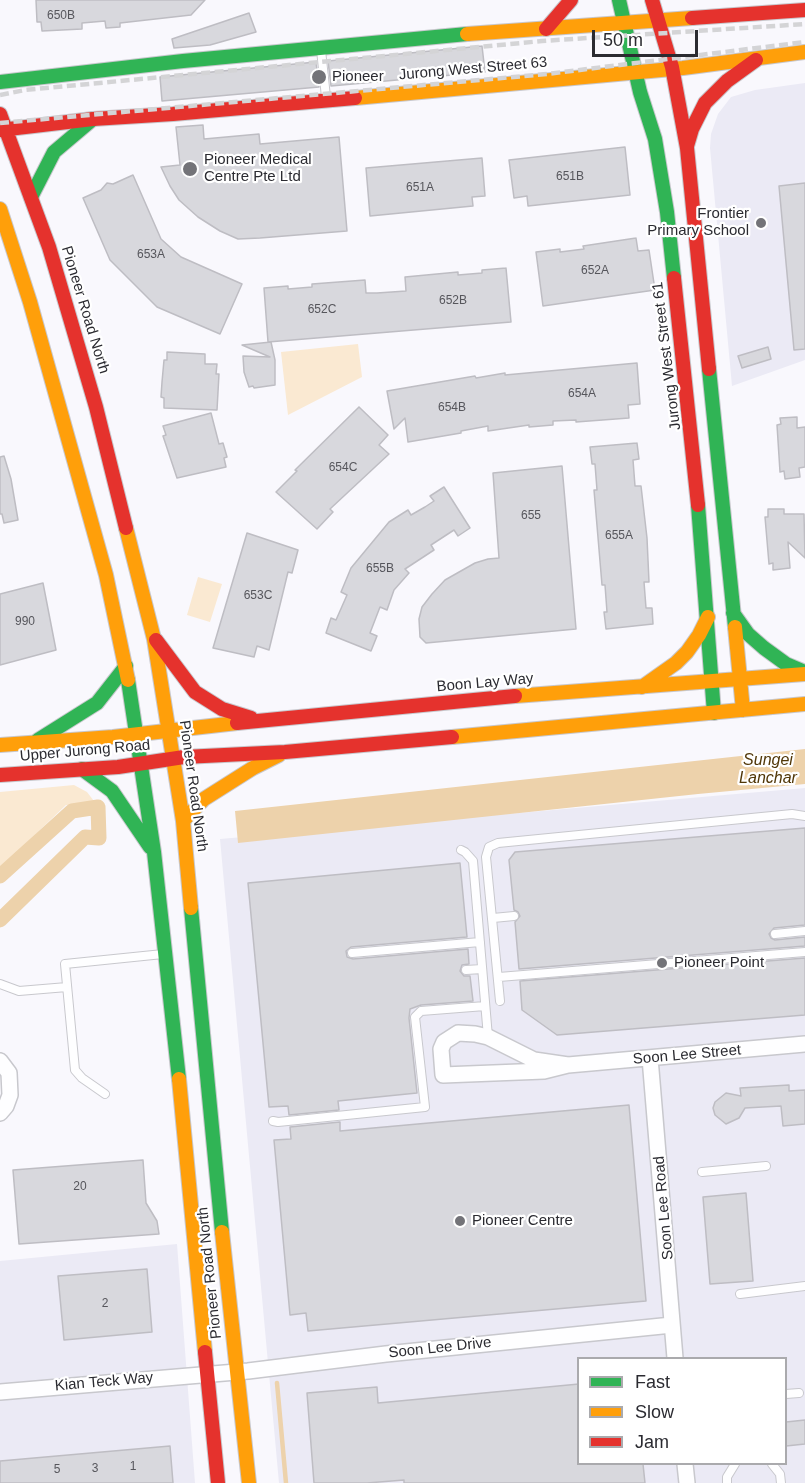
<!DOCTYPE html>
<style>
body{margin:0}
#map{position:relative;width:805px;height:1483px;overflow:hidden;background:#f9f8fd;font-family:Helvetica,sans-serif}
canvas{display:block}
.legend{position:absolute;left:577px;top:1357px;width:210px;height:108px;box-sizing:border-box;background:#fff;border:2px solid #aaaaad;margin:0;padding:8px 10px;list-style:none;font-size:18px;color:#2b2b31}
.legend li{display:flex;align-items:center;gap:12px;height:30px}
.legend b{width:30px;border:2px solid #aaaaad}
.scale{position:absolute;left:592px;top:30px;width:106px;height:27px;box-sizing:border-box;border:3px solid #2b2b31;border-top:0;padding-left:8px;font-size:18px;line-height:21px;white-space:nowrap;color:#2b2b31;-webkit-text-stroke:4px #fff;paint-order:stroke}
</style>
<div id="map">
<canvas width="805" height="1483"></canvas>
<ul class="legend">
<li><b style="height:8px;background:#30b455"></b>Fast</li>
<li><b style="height:8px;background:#ff9f0a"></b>Slow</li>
<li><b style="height:8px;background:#e5322d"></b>Jam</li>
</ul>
<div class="scale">50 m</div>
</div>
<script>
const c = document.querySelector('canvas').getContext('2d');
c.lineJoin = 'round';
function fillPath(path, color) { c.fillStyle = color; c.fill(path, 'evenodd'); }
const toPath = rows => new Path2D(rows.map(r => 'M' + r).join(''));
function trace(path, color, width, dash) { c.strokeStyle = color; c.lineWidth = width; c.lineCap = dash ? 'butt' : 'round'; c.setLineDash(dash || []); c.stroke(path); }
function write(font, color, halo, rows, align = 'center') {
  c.font = font + ' Helvetica,sans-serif'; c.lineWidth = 4.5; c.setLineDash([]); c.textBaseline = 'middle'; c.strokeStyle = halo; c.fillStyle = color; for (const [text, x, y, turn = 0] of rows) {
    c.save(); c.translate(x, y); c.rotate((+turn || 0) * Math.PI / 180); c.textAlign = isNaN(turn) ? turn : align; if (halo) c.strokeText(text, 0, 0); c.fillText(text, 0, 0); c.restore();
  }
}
const built = toPath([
 [805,83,805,360,732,386,710,148,711,134,718,114,731,97,755,90],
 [805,788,805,1483,279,1483,220,839],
 [578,1358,786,1358,786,1464,578,1464],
 [177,1244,195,1483,0,1483,0,1261]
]);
const green = toPath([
 [358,344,362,377,288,415,281,352],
 [198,577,222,584,210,622,187,615],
 [74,785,87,792,97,805,66,805,0,868,0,792]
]);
const water = toPath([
 [805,749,805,784,698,794,238,843,235,811]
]);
const stream = toPath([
 [277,1383,286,1483]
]);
const canal = toPath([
 [0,876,72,811,98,807,99,838,85,837,0,920]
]);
const building = toPath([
 [36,0,205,0,191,15,120,23,120,27,106,28,105,21,82,23,82,29,42,31,41,22,37,22,36,0],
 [249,13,256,32,210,45,174,48,172,39,249,13],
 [482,46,485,72,331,86,328,61,482,46],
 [316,62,319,87,162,101,160,77,316,62],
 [203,125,204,139,259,134,260,144,339,137,347,231,260,238,238,239,220,231,198,217,179,200,170,186,161,167,180,165,176,127,203,125],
 [625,147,630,195,528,206,527,196,514,198,509,160,625,147],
 [482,158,485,196,472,197,473,206,370,216,366,168,482,158],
 [133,175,161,239,181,257,242,284,220,334,157,307,110,260,83,198,101,190,107,183,113,184,133,175],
 [805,183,805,349,794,350,779,186,805,183],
 [636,238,638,251,649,250,655,290,543,306,536,252,560,249,560,252,584,249,583,246,636,238],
 [506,268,511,322,268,342,264,288,288,286,288,289,312,287,312,284,365,280,366,293,377,293,406,291,405,277,458,272,458,275,482,273,482,270,506,268],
 [271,342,275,360,275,385,254,388,253,386,249,387,244,372,243,356,270,357,242,345,271,342],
 [768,347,771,359,742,368,738,356,768,347],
 [167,352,205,354,205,364,217,364,216,374,219,374,217,410,164,408,164,398,161,397,162,382,164,360,167,360,167,352],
 [637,363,640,404,628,405,629,418,576,422,576,420,553,421,553,425,529,427,529,425,488,431,488,426,461,431,461,433,408,442,405,418,394,429,387,391,475,376,476,378,505,373,505,375,637,363],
 [359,407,388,435,379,445,389,454,330,509,333,512,317,529,276,492,297,471,295,470,359,407],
 [211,413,219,444,223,443,227,457,224,458,226,467,177,478,163,436,166,435,163,426,211,413],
 [797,417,797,428,805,427,805,467,799,468,800,477,785,479,784,471,780,472,777,425,781,424,780,418,797,417],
 [637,443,639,459,633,460,635,486,641,486,647,538,649,582,644,582,646,608,652,608,653,624,606,629,604,612,607,612,605,585,602,585,594,490,597,490,595,464,592,464,590,447,637,443],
 [4,456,11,479,18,520,4,523,2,514,0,514,0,457,4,456],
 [562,466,576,629,426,643,420,637,419,619,422,607,432,594,445,580,475,563,488,559,499,558,493,473,562,466],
 [444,487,470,528,458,536,454,530,431,545,434,550,405,569,409,573,394,590,387,610,380,607,370,633,377,636,371,651,326,633,331,618,336,620,347,595,341,592,351,568,389,522,408,510,411,515,425,507,434,501,430,496,444,487],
 [768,509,784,509,784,514,804,514,805,558,788,542,790,568,773,570,773,563,769,564,765,517,768,517,768,509],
 [247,533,298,550,292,573,288,572,269,650,257,646,254,657,213,648,247,533],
 [43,583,56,650,0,665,0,594,43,583],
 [805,828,805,925,774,928,769,934,771,938,775,940,805,937,805,946,519,969,515,922,520,916,518,912,514,910,509,860,515,852,805,828],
 [460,863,467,937,351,947,346,951,347,957,353,959,468,949,469,964,462,965,460,971,464,976,470,976,473,1001,421,1005,410,1009,409,1018,417,1093,338,1101,339,1110,289,1115,288,1106,269,1107,248,883,460,863],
 [805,958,805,1015,557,1035,522,1010,520,981,805,958],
 [789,1085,789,1091,805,1090,805,1124,783,1126,781,1106,745,1108,739,1118,726,1124,715,1115,713,1108,715,1102,726,1093,741,1096,740,1088,789,1085],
 [629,1105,646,1301,308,1331,306,1313,290,1315,274,1140,291,1139,290,1127,340,1122,340,1131,629,1105],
 [143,1160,146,1203,157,1221,159,1234,19,1244,13,1170,143,1160],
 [746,1193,753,1281,710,1284,703,1197,746,1193],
 [147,1269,152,1332,64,1340,58,1276,147,1269],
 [579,1384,579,1464,643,1464,645,1483,404,1483,404,1480,367,1483,314,1483,307,1393,377,1387,378,1403,579,1384],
 [805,1420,805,1444,786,1446,786,1422,805,1420],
 [170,1446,173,1483,0,1483,0,1461,170,1446]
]);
const lane = toPath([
 [321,50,326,97],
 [461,850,465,852,473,861,488,1037],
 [493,918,514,916],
 [775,934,805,931],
 [352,953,480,942],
 [466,970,482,969],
 [499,977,805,952],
 [0,984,19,991,67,987],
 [500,1001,486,857,489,847,498,843,792,814,805,816],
 [105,1094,82,1078,75,1070,65,964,163,954],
 [273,1121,278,1122,425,1107,415,1017,421,1011,485,1006],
 [702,1172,766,1166],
 [740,1294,805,1286],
 [786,1394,799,1393],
 [772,1464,780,1474,781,1483],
 [727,1483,727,1477,735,1464]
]);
const street = toPath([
 [650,1058,675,1358],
 [0,1061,9,1073,10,1095,6,1106,0,1113],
 [568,1065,534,1060,488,1037,475,1034,458,1033,444,1042,441,1049,443,1075,544,1071,568,1065,805,1044],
 [0,1392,248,1371,386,1354,672,1325],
 [685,1464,687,1483]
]);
const fast = toPath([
 [619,0,640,92,655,139,667,212,674,278],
 [0,82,183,61,467,34],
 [31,197,54,152,93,119],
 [709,369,735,627],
 [698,505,714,713],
 [733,613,748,634,764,648,786,664,805,672],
 [128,680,154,852,179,1079],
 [38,740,97,703,126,666],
 [82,769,112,791,150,847],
 [191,908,222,1232]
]);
const slow = toPath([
 [467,34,692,18],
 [355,98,683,68,805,52],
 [0,209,30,302,106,575,128,680],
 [126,528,154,639,183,821,191,908],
 [735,627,743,710],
 [642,687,676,663,687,652,699,635,708,617],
 [515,696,805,674],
 [452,737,805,704],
 [0,745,113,737,237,723],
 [183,821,204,799,253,768,279,755],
 [179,1079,205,1352],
 [222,1232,249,1483]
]);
const jam = toPath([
 [652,0,672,67,687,148,709,369],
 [692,18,805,10],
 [546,29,571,0],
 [0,114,49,247,96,407,126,528],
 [0,130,93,119,173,114,355,98],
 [687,146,692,129,705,103,727,81,756,60],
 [674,278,698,505],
 [156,640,195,692,222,709,251,718],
 [237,723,515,696],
 [0,775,118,767,184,757,285,752,452,737],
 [205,1352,218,1483]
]);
const rail = toPath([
 [0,95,25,90,542,41,805,24],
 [0,123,547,74,805,42]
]);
const markers = [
 [319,77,8,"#737378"],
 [190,169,8,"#737378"],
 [761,223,6,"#737378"],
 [662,963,6,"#737378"],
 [460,1221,6,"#737378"]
];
const numberNames = [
 ["650B",61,16],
 ["651B",570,177],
 ["651A",420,188],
 ["653A",151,255],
 ["652A",595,271],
 ["652B",453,301],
 ["652C",322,310],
 ["654A",582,394],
 ["654B",452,408],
 ["654C",343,468],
 ["655",531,516],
 ["655A",619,536],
 ["655B",380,569],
 ["653C",258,596],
 ["990",25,622],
 ["20",80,1187],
 ["2",105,1304],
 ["1",133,1467],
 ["3",95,1469],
 ["5",57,1470]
];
const streetNames = [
 ["Jurong West Street 63",473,69,-5],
 ["Pioneer Road North",85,310,73],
 ["Jurong West Street 61",667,356,-97],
 ["Boon Lay Way",485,683,-5],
 ["Upper Jurong Road",85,751,-5],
 ["Pioneer Road North",193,786,82],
 ["Soon Lee Street",687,1055,-5],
 ["Soon Lee Road",664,1208,-95],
 ["Pioneer Road North",210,1273,-96],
 ["Soon Lee Drive",440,1348,-6],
 ["Kian Teck Way",104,1382,-5]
];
const poiNames = [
 ["Pioneer",332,77],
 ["Pioneer Medical",204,160],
 ["Centre Pte Ltd",204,177],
 ["Frontier",749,214,"right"],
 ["Primary School",749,231,"right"],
 ["Pioneer Point",674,963],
 ["Pioneer Centre",472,1221]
];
const waterNames = [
 ["Sungei",768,761],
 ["Lanchar",768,779]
];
fillPath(built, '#ebeaf5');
fillPath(green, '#fae9d2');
fillPath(water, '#edd2ab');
trace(stream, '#edd2ab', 4.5);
trace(canal, '#edd2ab', 15);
fillPath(building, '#d8d8dd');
trace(building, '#bebdc3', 1.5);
trace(lane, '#c8c8cd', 10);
trace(street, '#c8c8cd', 18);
trace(fast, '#c8c8cd', 16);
trace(slow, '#c8c8cd', 16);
trace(jam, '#c8c8cd', 16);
trace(lane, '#fefeff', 8);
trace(street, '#fefeff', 15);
trace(fast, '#30b455', 14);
trace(slow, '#ff9f0a', 14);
trace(jam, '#e5322d', 14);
trace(rail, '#d4d4d6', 4.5, [9, 4.5]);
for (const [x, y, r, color] of markers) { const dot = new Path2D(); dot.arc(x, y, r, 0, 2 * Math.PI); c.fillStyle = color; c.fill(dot); trace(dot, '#fff', 2); }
write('12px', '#56565c', null, numberNames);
write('15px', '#2b2b31', '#fff', streetNames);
write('15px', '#2b2b31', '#fff', poiNames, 'left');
write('italic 16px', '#513708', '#fff', waterNames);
</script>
